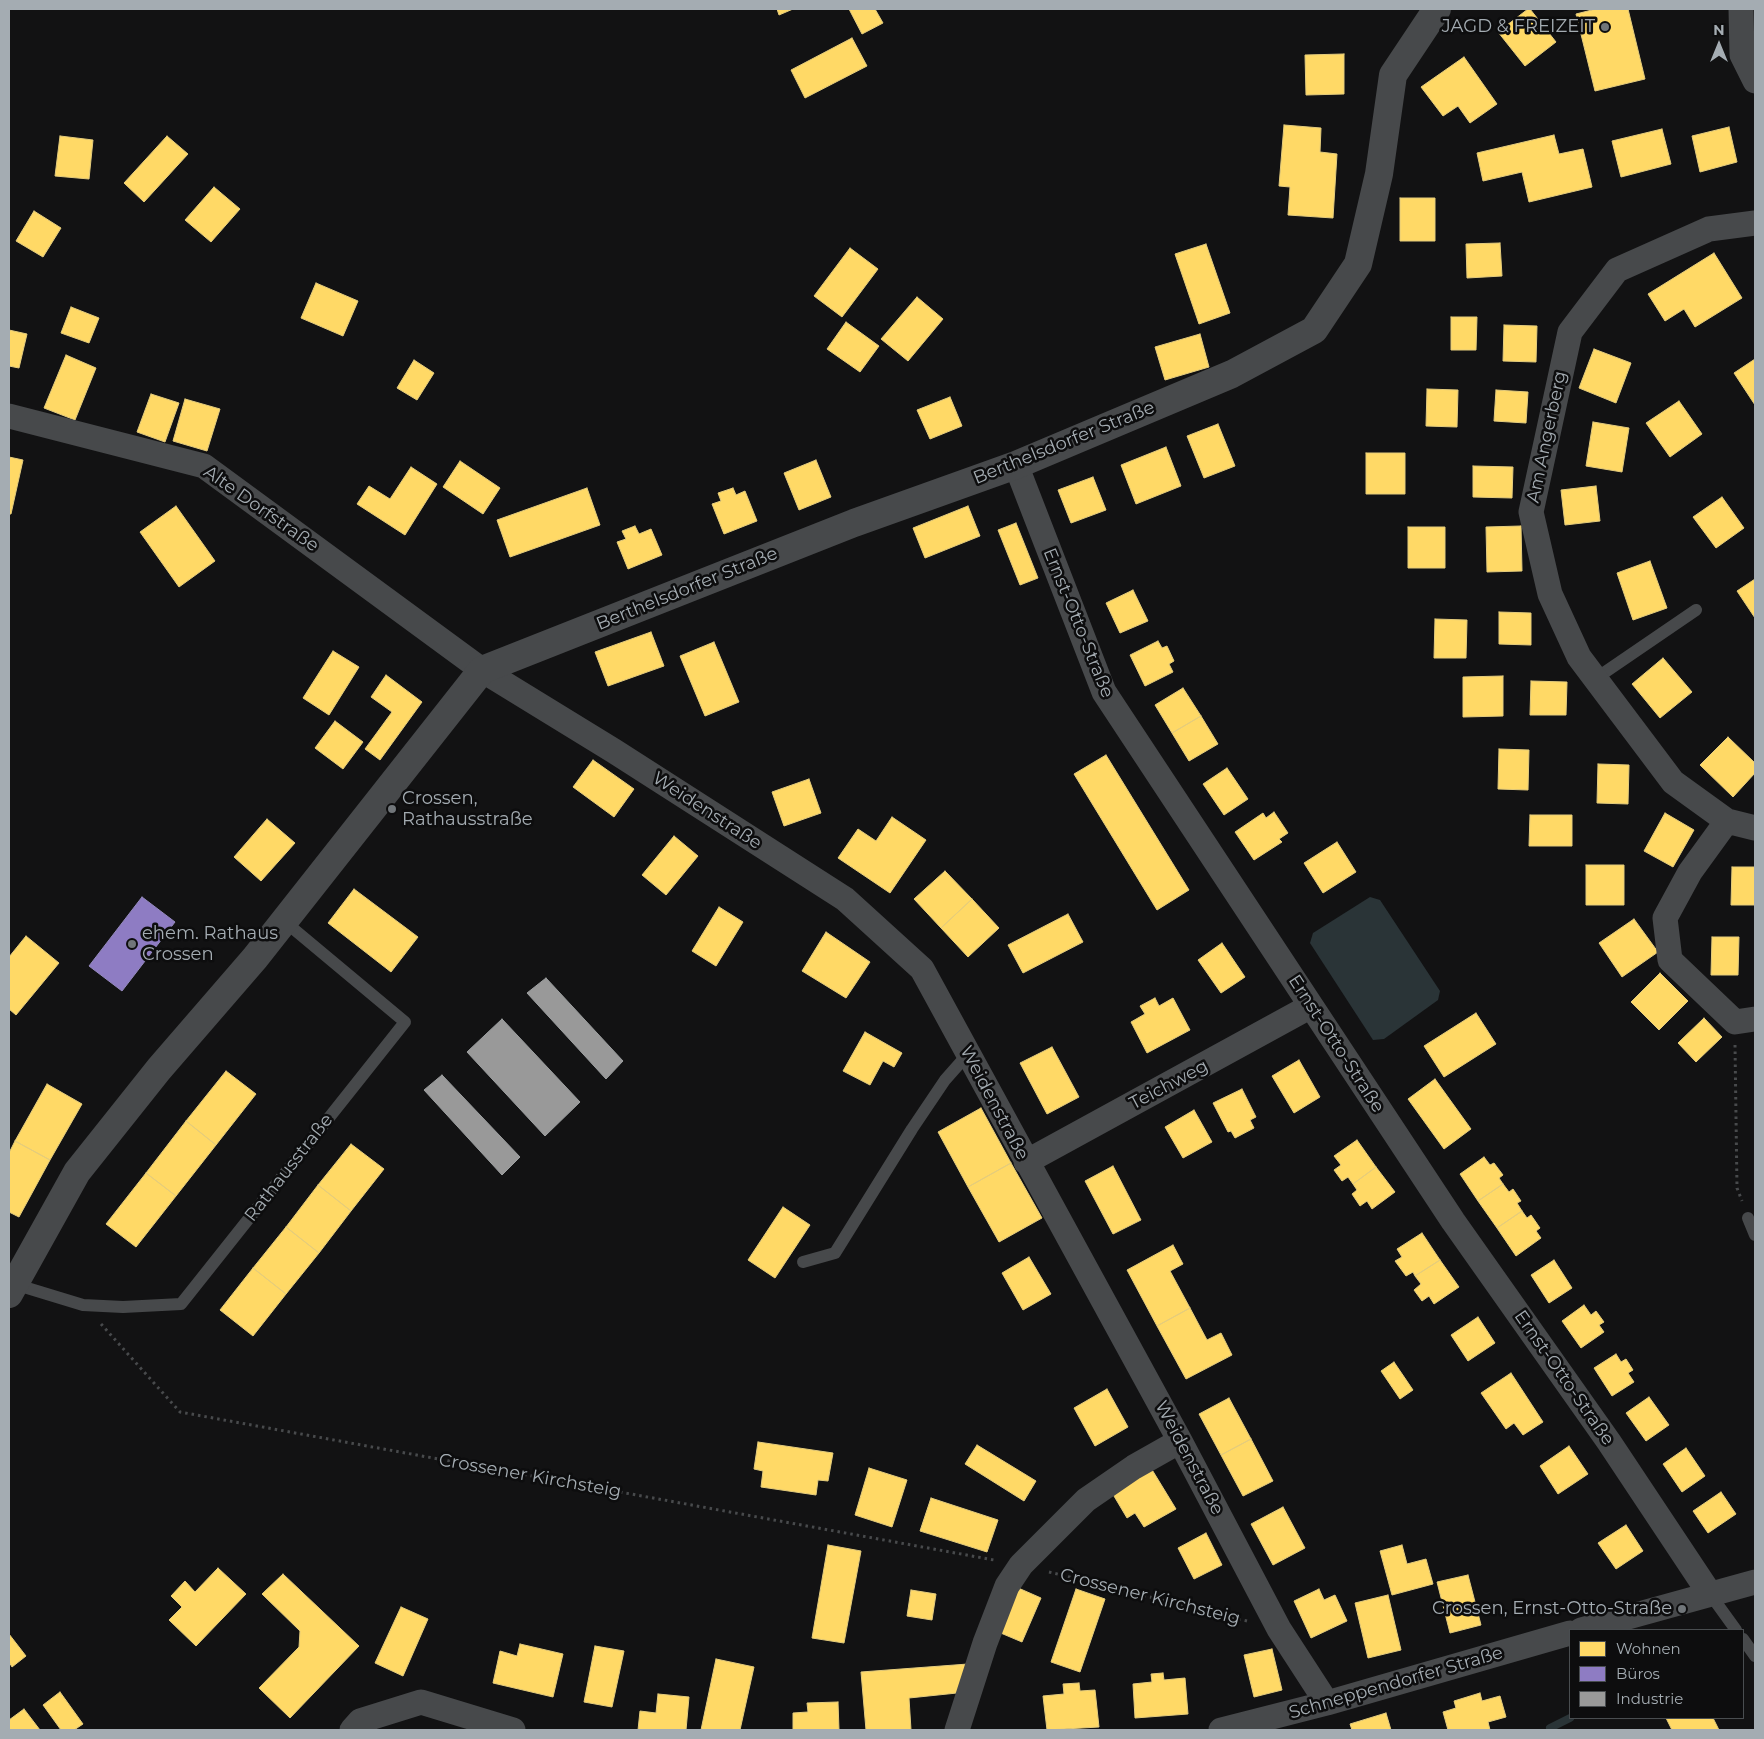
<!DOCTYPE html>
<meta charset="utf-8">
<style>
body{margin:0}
#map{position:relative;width:1764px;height:1739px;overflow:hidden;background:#121213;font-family:Montserrat,sans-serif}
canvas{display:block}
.frame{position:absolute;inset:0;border:10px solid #a4acb2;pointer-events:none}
.legend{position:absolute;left:1569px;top:1629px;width:175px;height:90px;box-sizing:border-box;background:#0d0d0e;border:1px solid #494d50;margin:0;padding:6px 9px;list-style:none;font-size:15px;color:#a4acb2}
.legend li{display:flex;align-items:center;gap:10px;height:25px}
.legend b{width:25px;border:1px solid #494d50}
.north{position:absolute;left:1694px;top:20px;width:50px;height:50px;-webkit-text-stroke:4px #0d0d0e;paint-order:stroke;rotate:0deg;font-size:14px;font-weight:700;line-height:20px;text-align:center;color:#a4acb2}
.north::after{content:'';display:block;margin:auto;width:18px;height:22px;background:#a4acb2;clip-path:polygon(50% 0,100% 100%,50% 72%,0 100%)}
</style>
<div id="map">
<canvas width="1764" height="1739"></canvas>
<div class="frame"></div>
<ul class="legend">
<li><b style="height:14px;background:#ffd966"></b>Wohnen</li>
<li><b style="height:14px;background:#8e7cc3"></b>Büros</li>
<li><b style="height:14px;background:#999"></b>Industrie</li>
</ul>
<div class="north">N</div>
</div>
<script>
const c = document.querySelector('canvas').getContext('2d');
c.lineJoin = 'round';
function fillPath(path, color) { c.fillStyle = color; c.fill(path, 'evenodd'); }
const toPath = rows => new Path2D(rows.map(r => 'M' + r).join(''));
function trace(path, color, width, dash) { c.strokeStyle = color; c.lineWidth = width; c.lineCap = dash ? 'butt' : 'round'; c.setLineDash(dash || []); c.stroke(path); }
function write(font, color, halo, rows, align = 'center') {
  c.font = font + ' Montserrat,sans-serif'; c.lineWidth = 5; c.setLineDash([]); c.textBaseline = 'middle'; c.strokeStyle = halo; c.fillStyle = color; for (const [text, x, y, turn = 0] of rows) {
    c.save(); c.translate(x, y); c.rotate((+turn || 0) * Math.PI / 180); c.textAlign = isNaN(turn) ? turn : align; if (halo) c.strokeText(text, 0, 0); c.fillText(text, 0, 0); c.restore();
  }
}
const water = toPath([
 [1370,897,1380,900,1440,991,1438,1000,1384,1039,1373,1040,1310,943,1313,933]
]);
const homes = toPath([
 [777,9,793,9,779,15,777,9],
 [849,9,875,9,883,23,862,34,849,9],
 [1528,9,1530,9,1556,42,1525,66,1498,32,1528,9],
 [1596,9,1628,9,1645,79,1595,91,1576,14,1596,9],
 [852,38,867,66,805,98,791,70,852,38],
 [1344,54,1344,94,1306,95,1305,55,1344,54],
 [1464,57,1497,104,1470,123,1458,106,1443,116,1421,87,1464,57],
 [1284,125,1321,128,1320,152,1337,154,1333,218,1288,215,1290,187,1279,186,1284,125],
 [1729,127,1737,162,1700,172,1692,136,1729,127],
 [1662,129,1671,164,1621,177,1612,141,1662,129],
 [1554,135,1559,154,1583,149,1592,187,1529,202,1522,172,1483,181,1477,153,1554,135],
 [60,136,93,140,89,179,55,176,60,136],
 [167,136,188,154,144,202,124,183,167,136],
 [214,187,240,209,211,242,185,220,214,187],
 [1400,198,1435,198,1435,241,1400,241,1400,198],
 [34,211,61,228,43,257,16,241,34,211],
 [1500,243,1502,276,1467,278,1466,244,1500,243],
 [1206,244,1230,313,1199,324,1175,254,1206,244],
 [850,248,878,269,842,317,814,296,850,248],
 [1714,253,1742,298,1695,327,1684,309,1665,321,1648,294,1714,253],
 [316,283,358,301,343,336,301,318,316,283],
 [917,297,943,319,908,361,881,339,917,297],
 [71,307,99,318,89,343,61,333,71,307],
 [1451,317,1477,317,1476,350,1451,350,1451,317],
 [846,322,879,346,860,372,827,349,846,322],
 [1504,325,1537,326,1536,362,1503,361,1504,325],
 [9,330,27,334,19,368,9,366,9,330],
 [1200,334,1209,367,1165,380,1155,347,1200,334],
 [1594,349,1631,363,1616,403,1579,388,1594,349],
 [66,355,96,368,75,420,44,408,66,355],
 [1755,359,1755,405,1734,373,1755,359],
 [414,360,434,373,417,400,397,388,414,360],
 [1427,389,1458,390,1457,427,1426,426,1427,389],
 [1496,390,1528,392,1526,423,1494,421,1496,390],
 [151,394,179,403,165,442,137,432,151,394],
 [950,397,962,426,930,439,917,410,950,397],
 [185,399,220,409,207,451,173,441,185,399],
 [1679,401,1702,434,1670,457,1646,423,1679,401],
 [1593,422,1629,428,1622,472,1586,466,1593,422],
 [1218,424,1235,466,1204,478,1187,436,1218,424],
 [1166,447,1181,486,1136,504,1121,465,1166,447],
 [1366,453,1405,453,1405,494,1366,494,1366,453],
 [9,457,23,460,11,514,9,514,9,457],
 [816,460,831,497,799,510,784,473,816,460],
 [460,461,500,488,483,514,443,487,460,461],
 [1473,466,1513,467,1512,498,1473,497,1473,466],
 [411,467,437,484,405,535,357,504,369,486,390,499,411,467],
 [1093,477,1106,510,1071,523,1058,490,1093,477],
 [1596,486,1600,521,1565,525,1561,490,1596,486],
 [587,488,600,525,510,557,497,520,587,488],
 [733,488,736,495,745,491,757,521,724,534,712,504,721,501,718,493,733,488],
 [1722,497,1744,528,1716,548,1693,517,1722,497],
 [176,506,215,561,179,587,140,532,176,506],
 [968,506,980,536,925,558,913,528,968,506],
 [1016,523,1038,578,1020,585,998,530,1016,523],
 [635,526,639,534,651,529,662,555,628,569,617,542,626,539,622,531,635,526],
 [1521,526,1522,571,1487,572,1486,527,1521,526],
 [1408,527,1445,527,1445,568,1408,568,1408,527],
 [1650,561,1667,608,1633,620,1617,573,1650,561],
 [1755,579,1755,618,1737,591,1755,579],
 [1133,590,1148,621,1120,633,1106,603,1133,590],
 [1499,612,1531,613,1531,645,1499,644,1499,612],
 [1435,619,1467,620,1466,658,1434,658,1435,619],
 [651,632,664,666,608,686,595,652,651,632],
 [1158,641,1162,648,1167,646,1174,661,1169,664,1173,672,1145,686,1130,655,1158,641],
 [714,642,739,702,705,716,680,656,714,642],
 [333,651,359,667,329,715,303,698,333,651],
 [1663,658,1692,692,1660,718,1632,684,1663,658],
 [386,675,422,702,380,760,365,749,392,712,371,697,386,675],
 [1503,676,1503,716,1463,717,1463,677,1503,676],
 [1531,681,1567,682,1566,715,1530,715,1531,681],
 [1183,688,1201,716,1172,733,1155,705,1183,688],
 [1201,716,1218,744,1189,761,1172,733,1201,716],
 [335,721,363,742,343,769,315,748,335,721],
 [1728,737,1755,763,1755,773,1733,797,1700,765,1728,737],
 [1499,749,1529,750,1528,790,1498,789,1499,749],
 [1106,755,1189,890,1157,910,1074,774,1106,755],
 [593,760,634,789,614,817,573,787,593,760],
 [1598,764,1629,765,1628,804,1597,803,1598,764],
 [1227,768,1248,799,1224,815,1203,784,1227,768],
 [809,779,821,813,784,826,772,792,809,779],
 [1274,812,1288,833,1279,839,1282,842,1254,860,1235,832,1263,813,1266,818,1274,812],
 [1665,813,1694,830,1673,867,1644,851,1665,813],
 [1530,815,1572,815,1572,846,1529,846,1530,815],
 [892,817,926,840,890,893,838,858,858,829,876,841,892,817],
 [267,819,295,843,261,881,234,857,267,819],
 [674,836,698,856,666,895,642,875,674,836],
 [1337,842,1356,872,1323,893,1304,863,1337,842],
 [1586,865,1624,865,1624,905,1586,905,1586,865],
 [1732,867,1755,867,1755,905,1731,905,1732,867],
 [945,871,972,899,941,928,914,899,945,871],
 [354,889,418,937,391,972,328,923,354,889],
 [972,899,999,928,968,957,941,928,972,899],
 [719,907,743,922,716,966,692,951,719,907],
 [1068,914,1083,942,1023,973,1008,945,1068,914],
 [1634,919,1658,952,1622,977,1599,943,1634,919],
 [826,932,870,962,846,998,802,971,826,932],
 [26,936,59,963,16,1015,9,1009,9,957,26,936],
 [1712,937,1739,937,1738,975,1711,975,1712,937],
 [1222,943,1245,977,1221,993,1198,960,1222,943],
 [1660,973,1688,1001,1659,1030,1631,1002,1660,973],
 [1155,998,1159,1006,1173,998,1190,1030,1147,1053,1131,1022,1145,1014,1140,1006,1155,998],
 [1476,1013,1496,1044,1444,1077,1424,1046,1476,1013],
 [1704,1018,1722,1037,1696,1062,1678,1043,1704,1018],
 [865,1032,902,1053,894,1067,883,1061,870,1085,843,1071,865,1032],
 [1052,1047,1079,1097,1047,1114,1020,1063,1052,1047],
 [1299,1060,1320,1097,1294,1113,1272,1076,1299,1060],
 [226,1071,256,1094,216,1145,186,1121,226,1071],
 [1435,1079,1471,1129,1444,1149,1408,1099,1435,1079],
 [47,1084,82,1104,50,1160,15,1141,47,1084],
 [1242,1089,1256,1117,1250,1120,1254,1128,1235,1138,1231,1131,1228,1132,1213,1103,1242,1089],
 [981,1108,1011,1163,968,1187,938,1132,981,1108],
 [1194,1110,1212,1142,1183,1158,1165,1127,1194,1110],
 [186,1121,216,1145,176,1196,146,1173,186,1121],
 [1357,1140,1376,1167,1353,1184,1348,1177,1342,1181,1334,1170,1341,1165,1334,1156,1357,1140],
 [15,1141,50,1160,19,1217,9,1212,9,1153,15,1141],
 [351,1144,384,1169,351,1211,318,1185,351,1144],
 [1484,1157,1490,1165,1494,1163,1503,1175,1499,1178,1503,1184,1478,1201,1460,1174,1484,1157],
 [1011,1163,1042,1218,999,1242,968,1187,1011,1163],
 [1113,1166,1141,1220,1113,1234,1085,1181,1113,1166],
 [1376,1167,1395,1192,1372,1209,1367,1201,1360,1206,1352,1194,1357,1190,1353,1184,1376,1167],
 [146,1173,176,1196,136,1247,106,1224,146,1173],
 [1503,1184,1509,1192,1513,1189,1521,1201,1517,1203,1522,1211,1497,1228,1478,1201,1503,1184],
 [318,1185,351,1211,319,1253,286,1227,318,1185],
 [783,1207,810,1225,775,1278,748,1260,783,1207],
 [1522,1211,1527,1218,1531,1215,1540,1228,1536,1231,1541,1238,1516,1256,1497,1228,1522,1211],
 [286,1227,319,1253,286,1294,253,1268,286,1227],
 [1422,1233,1440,1260,1415,1276,1413,1272,1406,1276,1395,1261,1402,1257,1397,1249,1422,1233],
 [1173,1245,1183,1264,1170,1271,1190,1308,1157,1326,1127,1270,1173,1245],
 [1029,1257,1051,1294,1023,1310,1002,1273,1029,1257],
 [1440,1260,1459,1287,1434,1304,1429,1296,1422,1301,1414,1290,1421,1284,1415,1276,1440,1260],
 [1554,1260,1572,1288,1549,1303,1531,1275,1554,1260],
 [253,1268,286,1294,253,1336,220,1310,253,1268],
 [1584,1305,1591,1315,1596,1311,1604,1322,1599,1325,1604,1332,1581,1348,1562,1321,1584,1305],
 [1190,1308,1207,1340,1221,1333,1232,1355,1186,1379,1157,1326,1190,1308],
 [1478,1317,1495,1343,1468,1361,1451,1335,1478,1317],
 [1616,1354,1621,1362,1626,1359,1633,1370,1628,1373,1634,1382,1612,1396,1594,1368,1616,1354],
 [1394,1362,1413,1390,1400,1399,1381,1371,1394,1362],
 [1511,1373,1543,1422,1523,1435,1514,1423,1506,1429,1481,1393,1511,1373],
 [1107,1389,1128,1427,1095,1446,1074,1408,1107,1389],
 [1649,1397,1669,1425,1646,1441,1626,1413,1649,1397],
 [1229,1398,1251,1439,1221,1455,1199,1414,1229,1398],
 [1251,1439,1273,1481,1243,1496,1221,1455,1251,1439],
 [758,1442,833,1453,828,1481,818,1480,816,1495,761,1487,763,1471,754,1469,758,1442],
 [977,1445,1036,1481,1024,1501,965,1464,977,1445],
 [1569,1446,1588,1474,1558,1494,1540,1466,1569,1446],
 [1686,1448,1705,1476,1682,1492,1663,1464,1686,1448],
 [869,1468,907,1480,892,1527,855,1515,869,1468],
 [1151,1468,1176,1509,1144,1527,1135,1513,1127,1518,1111,1491,1151,1468],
 [1721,1492,1736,1514,1708,1533,1693,1511,1721,1492],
 [931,1498,998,1520,987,1552,920,1531,931,1498],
 [1283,1507,1305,1548,1273,1565,1251,1524,1283,1507],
 [1626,1525,1643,1551,1616,1569,1598,1543,1626,1525],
 [1206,1533,1222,1565,1194,1579,1178,1548,1206,1533],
 [828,1545,861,1551,844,1643,812,1638,828,1545],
 [1402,1545,1407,1564,1426,1559,1433,1584,1392,1595,1380,1551,1402,1545],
 [218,1568,246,1594,196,1646,169,1620,182,1607,171,1596,185,1581,195,1592,218,1568],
 [283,1574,359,1646,290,1718,259,1688,299,1647,300,1631,262,1594,283,1574],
 [1468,1575,1481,1625,1450,1633,1437,1582,1468,1575],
 [1016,1587,1041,1598,1022,1642,996,1631,1016,1587],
 [1076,1589,1105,1599,1080,1672,1051,1662,1076,1589],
 [1319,1589,1324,1600,1335,1595,1347,1621,1311,1638,1294,1601,1319,1589],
 [911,1590,936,1594,932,1620,907,1616,911,1590],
 [1388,1595,1401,1650,1368,1658,1355,1603,1388,1595],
 [401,1607,428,1619,403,1676,375,1663,401,1607],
 [9,1634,26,1656,12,1667,9,1662,9,1634],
 [520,1644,563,1654,553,1697,493,1683,500,1651,517,1656,520,1644],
 [595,1646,624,1651,612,1707,584,1702,595,1646],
 [1272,1649,1282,1690,1254,1697,1244,1655,1272,1649],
 [716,1659,754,1667,740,1730,701,1730,716,1659],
 [968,1664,957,1693,909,1698,911,1730,866,1730,861,1672,968,1664],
 [1163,1673,1164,1680,1185,1678,1188,1714,1135,1718,1133,1684,1152,1682,1151,1674,1163,1673],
 [1079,1683,1080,1691,1095,1690,1099,1727,1047,1730,1043,1696,1064,1694,1063,1684,1079,1683],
 [60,1692,83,1724,74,1730,61,1730,43,1705,60,1692],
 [1480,1693,1482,1701,1500,1696,1506,1717,1488,1722,1490,1730,1448,1730,1443,1712,1456,1708,1454,1701,1480,1693],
 [658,1694,689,1697,686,1730,638,1730,640,1711,656,1713,658,1694],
 [838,1702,839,1730,793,1730,793,1713,808,1712,807,1703,838,1702],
 [24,1709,40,1730,9,1730,9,1720,24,1709],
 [1386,1713,1391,1730,1352,1730,1350,1724,1386,1713],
 [1666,1718,1713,1718,1719,1730,1672,1730,1666,1718]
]);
const offices = toPath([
 [142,897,175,922,122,991,89,966,142,897]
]);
const industry = toPath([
 [546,978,623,1061,606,1079,527,993,546,978],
 [502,1019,580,1102,545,1136,467,1052,502,1019],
 [442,1075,520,1157,502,1175,424,1090,442,1075]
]);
const stream = toPath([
 [1550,1728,1570,1718]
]);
const path = toPath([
 [1735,1045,1737,1188,1742,1201],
 [101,1324,180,1412,994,1560],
 [1049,1572,1247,1621]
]);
const service = toPath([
 [1595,679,1696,610],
 [1748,1218,1755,1235],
 [803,1262,835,1253,912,1129,945,1080,968,1054],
 [14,1284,83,1305,123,1307,181,1304,405,1022,284,921],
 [1710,1594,1736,1630],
 [1743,1639,1755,1656]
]);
const minor = toPath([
 [1741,9,1742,55,1755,81],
 [1755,223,1709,229,1617,270,1570,332,1531,512,1550,594,1579,657,1673,782,1727,821,1755,828],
 [9,416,204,466,482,670,614,751,845,899,922,969,1180,1441,1279,1629,1327,1703],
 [1016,465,1104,692,1453,1221,1609,1442,1710,1594],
 [1727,821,1690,872,1665,918,1670,960,1735,1022,1755,1019],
 [1026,1162,1311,1006],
 [1581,1630,1755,1582],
 [352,1730,360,1721,421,1702,513,1730],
 [957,1730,985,1643,1007,1586,1021,1565,1086,1500,1134,1467,1180,1441],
 [1221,1730,1327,1703,1570,1633]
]);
const tertiary = toPath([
 [9,1294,77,1172,159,1069,255,958,482,670,854,523,1016,465,1232,374,1314,330,1358,264,1379,174,1393,75,1437,9]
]);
const markers = [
 [1605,27,5,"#71767a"],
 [392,809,5,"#71767a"],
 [132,944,5,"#71767a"],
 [1682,1609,5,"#71767a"]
];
const poiNames = [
 ["JAGD & FREIZEIT",1595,27],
 ["Crossen,",402,799,"left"],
 ["Rathausstraße",402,820,"left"],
 ["ehem. Rathaus",142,934,"left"],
 ["Crossen",142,955,"left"],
 ["Crossen, Ernst-Otto-Straße",1672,1609]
];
const streetNames = [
 ["Am Angerberg",1547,437,-78],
 ["Berthelsdorfer Straße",1064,443,-22],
 ["Alte Dorfstraße",261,509,35],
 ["Berthelsdorfer Straße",687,589,-22],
 ["Ernst-Otto-Straße",1078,623,68],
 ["Weidenstraße",707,811,33],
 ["Ernst-Otto-Straße",1336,1044,57],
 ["Teichweg",1169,1085,-28],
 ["Weidenstraße",994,1103,62],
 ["Rathausstraße",289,1168,-52],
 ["Ernst-Otto-Straße",1564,1378,55],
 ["Weidenstraße",1189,1458,62],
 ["Crossener Kirchsteig",530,1476,10],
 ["Crossener Kirchsteig",1150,1597,14],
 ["Schneppendorfer Straße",1396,1683,-16]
];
fillPath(water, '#2a3437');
fillPath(homes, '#ffd966');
trace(homes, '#e4cc7d', 1);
fillPath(offices, '#8e7cc3');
trace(offices, '#958abe', 1);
fillPath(industry, '#999');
trace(industry, '#9c9fa0', 1);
trace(stream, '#2a3437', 8);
trace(path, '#484a4c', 3, [2.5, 4]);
trace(service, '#47494b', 12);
trace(minor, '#47494b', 25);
trace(tertiary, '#47494b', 28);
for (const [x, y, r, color] of markers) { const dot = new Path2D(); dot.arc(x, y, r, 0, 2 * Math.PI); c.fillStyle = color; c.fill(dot); trace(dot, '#0d0d0e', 2); }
write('18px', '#a4acb2', '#0d0d0e', poiNames, 'right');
write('18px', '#a4acb2', '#0d0d0e', streetNames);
</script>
